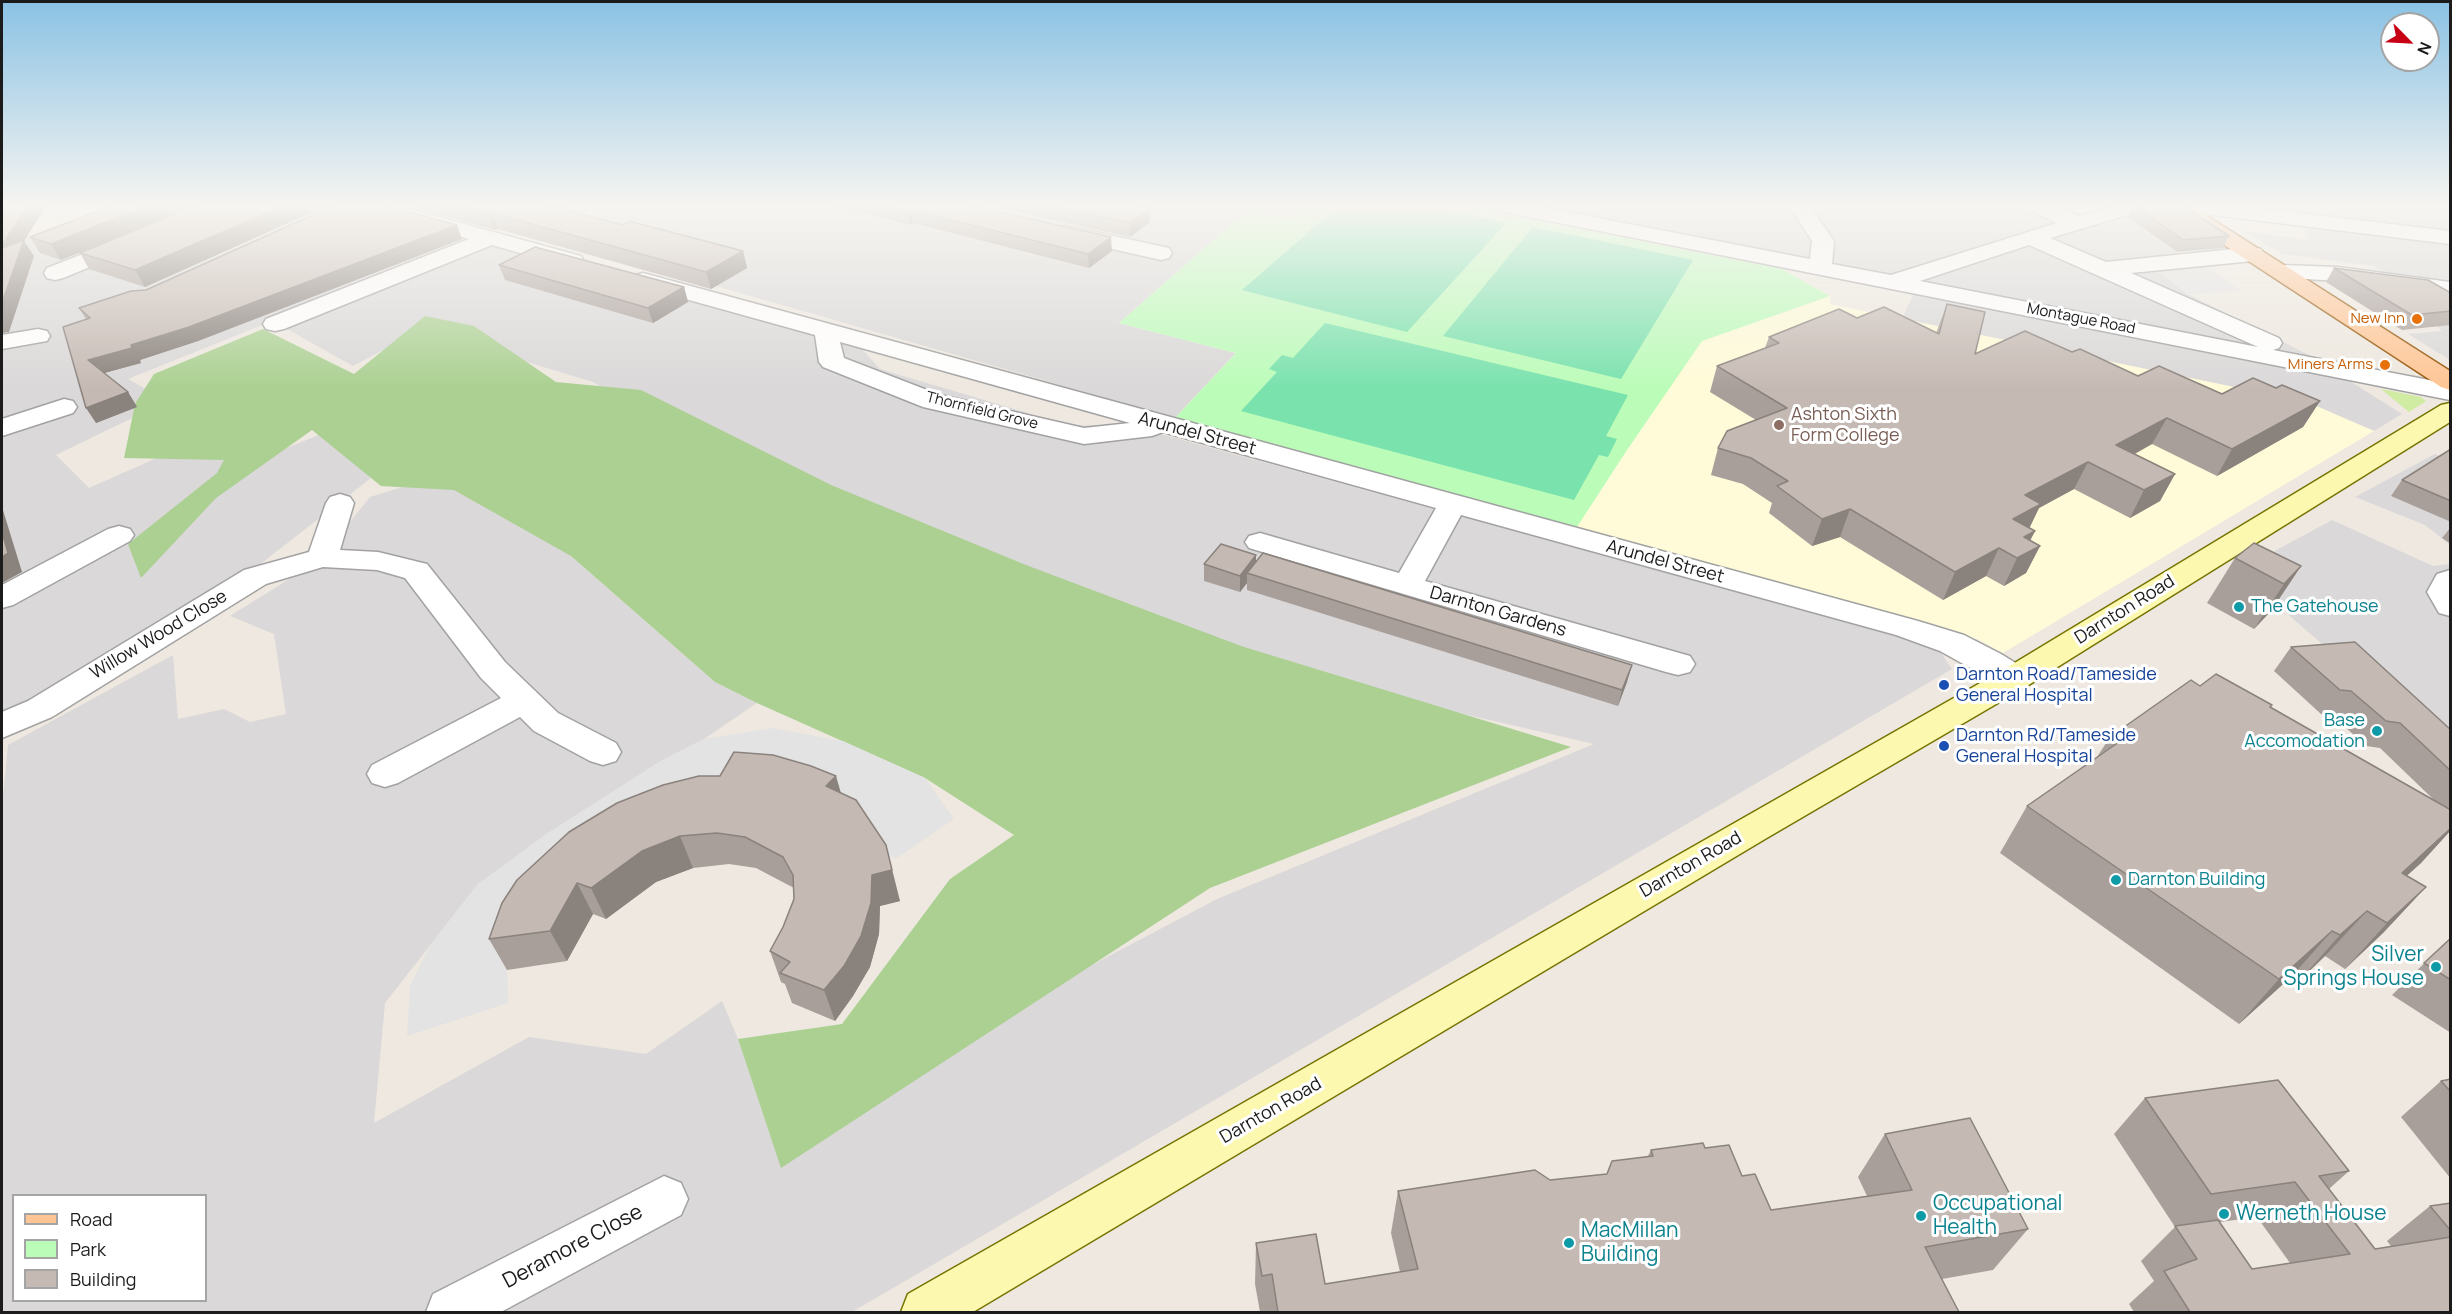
<!DOCTYPE html>
<style>
body{margin:0}
#map{position:relative;width:2452px;height:1314px;overflow:hidden;background:#eee8e0;font-family:Manrope,sans-serif}
canvas{display:block}
.frame{position:absolute;inset:0;border:3px solid #1b1b1b;pointer-events:none}
.legend{position:absolute;left:12px;top:1194px;width:195px;height:108px;box-sizing:border-box;background:#fff;border:2px solid #a4a4a4;margin:0;padding:8px 10px;list-style:none;font-size:18px;color:#1b1b1b}
.legend li{display:flex;align-items:center;gap:12px;height:30px}
.legend b{width:30px;border:2px solid #a4a4a4}
.north{position:absolute;left:2380px;top:12px;width:60px;height:60px;box-sizing:border-box;background:#fff;border:2px solid #a4a4a4;border-radius:50%;rotate:114deg;font-size:16px;font-weight:700;line-height:24px;text-align:center;color:#1b1b1b}
.north::after{content:'';display:block;margin:auto;width:21px;height:27px;background:#c70016;clip-path:polygon(50% 0,100% 100%,50% 72%,0 100%)}
</style>
<div id="map">
<canvas width="2452" height="1314"></canvas>
<div class="frame"></div>
<ul class="legend">
<li><b style="height:8px;background:#ffc594"></b>Road</li>
<li><b style="height:16px;background:#bbfcb9"></b>Park</li>
<li><b style="height:16px;background:#c5b9b3"></b>Building</li>
</ul>
<div class="north">N</div>
</div>
<script>
const c = document.querySelector('canvas').getContext('2d');
c.lineJoin = 'round';
function fillPath(path, color) { c.fillStyle = color; c.fill(path, 'evenodd'); }
const toPath = rows => new Path2D(rows.map(r => 'M' + r).join(''));
function trace(path, color, width, dash) { c.strokeStyle = color; c.lineWidth = width; c.lineCap = dash ? 'butt' : 'round'; c.setLineDash(dash || []); c.stroke(path); }
function write(font, color, halo, rows, align = 'center') {
  c.font = font + ' Manrope,sans-serif'; c.lineWidth = 6; c.setLineDash([]); c.textBaseline = 'middle'; c.strokeStyle = halo; c.fillStyle = color; for (const [text, x, y, turn = 0] of rows) {
    c.save(); c.translate(x, y); c.rotate((+turn || 0) * Math.PI / 180); c.textAlign = isNaN(turn) ? turn : align; if (halo) c.strokeText(text, 0, 0); c.fillText(text, 0, 0); c.restore();
  }
}
const residential = toPath([
 [139,205,360,205,479,238,128,379,167,401,56,455,89,488,222,429,282,450,326,432,371,478,245,576,2,717,2,239,41,234],
 [401,205,1303,205,1289,218,1120,322,1236,353,1175,418,709,284],
 [1540,205,2026,205,2084,228,2138,217,2149,232,2179,254,2156,270,2188,294,2307,354,2402,414,2374,431,2307,402,1902,319,1913,295,1911,281],
 [2229,205,2450,205,2450,313,2373,266,2282,254,2243,231,2309,240,2302,225],
 [489,245,862,349,880,369,1071,426,1124,424,1937,647,1952,669,852,1312,2,1312,2,807,8,745,173,655,178,719,224,709,250,722,286,714,274,634,230,616,294,576,349,523,370,497,455,471,571,556,715,682,757,703,704,739,659,762,478,884,385,1003,374,1123,529,1037,646,1054,722,1001,738,1039,770,1135,1217,899,1594,744,1325,682,1151,627,628,403,593,382,421,330,353,366,285,328],
 [14,1196,206,1196,206,1300,14,1300],
 [2450,325,2450,360,2408,334,2442,331,2436,326],
 [2435,454,2450,461,2450,545,2425,525,2355,497],
 [2332,520,2433,566,2450,564,2450,755,2238,571]
]);
const education = toPath([
 [1303,205,1459,205,1782,269,1830,296,1830,304,2307,402,2374,431,2003,653,1977,639,1175,418,1236,353,1119,323,1249,209,1289,218]
]);
const grass = toPath([
 [2381,389,2421,397,2426,401,2409,412]
]);
const forest = toPath([
 [425,316,474,326,556,382,641,390,831,485,1026,565,1241,646,1571,747,1210,888,781,1168,738,1039,842,1024,950,879,1014,835,925,778,757,703,715,682,571,556,454,490,381,486,312,430,216,498,141,578,128,544,217,473,224,460,124,458,135,404,154,374,263,329,354,374]
]);
const park = toPath([
 [1303,205,1459,205,1782,269,1830,296,1702,341,1627,450,1577,527,1175,418,1236,353,1119,323,1249,209,1289,218]
]);
const pitch = toPath([
 [1340,205,1424,205,1506,223,1407,332,1242,290],
 [1533,227,1693,260,1621,379,1443,336],
 [1325,323,1628,395,1606,436,1617,439,1608,457,1599,455,1574,500,1241,411,1277,372,1269,369,1282,355,1293,358]
]);
const parking = toPath([
 [2206,266,2242,291,2188,294,2156,269],
 [771,728,843,741,925,778,954,819,897,858,882,855,783,787,507,970,508,1003,407,1036,410,986,429,947,478,884,546,834,659,762,704,739]
]);
const street = toPath([
 [362,205,395,205,581,256,584,261,581,266,573,268,492,245,284,329,275,331,266,329,263,324,266,319,469,239,365,209,362,205],
 [1489,205,1531,205,1810,259,1812,241,1789,205,1809,205,1834,241,1832,264,1891,275,2057,223,2027,209,2024,205,2052,205,2079,216,2118,205,2151,205,2148,209,2050,238,2106,262,2253,247,2261,249,2264,254,2261,259,2253,261,2131,273,2279,338,2282,343,2279,348,2273,350,2450,384,2450,400,1499,211,1492,209,1489,205],
 [2029,245,2258,347,1920,281,2029,245],
 [2186,205,2232,205,2450,231,2450,244,2213,215,2187,217,2180,215,2176,211,2180,207,2186,205],
 [1067,226,1169,248,1172,253,1169,258,1161,260,1059,237,1056,232,1059,227,1067,226],
 [126,237,134,239,137,244,134,249,63,278,55,280,47,278,44,273,47,268,126,237],
 [2282,265,2338,267,2450,282,2450,296,2338,281,2274,277,2271,272,2274,267,2282,265],
 [643,273,1918,621,1964,635,2001,654,2027,670,2032,678,2027,686,2015,689,2003,686,1940,651,1896,635,1461,515,1425,581,1690,656,1695,664,1690,672,1678,675,1666,672,1249,548,1245,542,1249,536,1260,533,1399,573,1436,508,1163,432,1152,436,1084,444,923,407,823,367,819,362,815,335,635,285,632,280,635,275,643,273],
 [840,342,1130,423,1084,428,940,395,844,358,840,342],
 [38,329,47,331,50,336,47,341,2,349,2,335,38,329],
 [64,399,73,401,77,407,73,413,2,436,2,419,64,399],
 [340,494,350,497,354,503,340,550,378,552,427,564,505,662,558,713,616,743,621,752,616,761,603,765,590,761,534,731,520,717,398,783,385,787,372,783,367,774,372,765,501,698,481,678,405,578,377,570,323,567,266,584,52,717,2,738,2,712,28,701,244,570,309,552,326,503,330,497,340,494],
 [119,526,130,529,134,535,130,541,13,605,2,608,2,585,108,529,119,526],
 [2450,570,2450,616,2439,613,2427,592,2437,574,2450,570],
 [664,1176,681,1183,688,1199,681,1215,501,1312,426,1312,433,1294,664,1176]
]);
const secondary = toPath([
 [2450,403,2450,422,2027,686,1765,839,973,1312,901,1312,908,1294,2003,670,2441,405,2450,403]
]);
const primary = toPath([
 [2166,205,2190,205,2450,371,2450,390,2441,387,2169,209,2166,205]
]);
const wall = toPath([
 [114,205,328,205,145,287,89,269,80,253,176,213,61,260,40,253,30,237],
 [404,205,569,205,561,209,623,225,743,251,747,268,711,289,498,229,495,230],
 [821,205,969,205,1112,251,1089,268,913,223,910,225,855,211,852,213],
 [986,205,1135,205,1150,208,1150,222,1130,237],
 [2134,205,2229,236,2223,248,2177,252,2128,217],
 [462,239,198,341,140,360,141,363,104,373,128,392,137,407,96,423,86,319,79,308,146,290],
 [499,265,684,287,688,302,653,323,505,280],
 [2334,268,2451,293,2451,325,2402,330,2326,282],
 [1947,304,1975,354,2072,352,2138,376,2222,394,2276,388,2320,401,2303,427,2217,476,2152,444,2135,454,2175,474,2160,501,2130,518,2074,489,2039,508,2029,528,2035,531,2030,540,2040,546,2026,573,2004,586,1986,576,1943,600,1840,537,1812,546,1769,513,1772,503,1743,484,1711,475,1718,448,1756,420,1710,392,1717,366,1765,348,1769,337,1857,318,1936,333],
 [2451,449,2451,522,2391,496,2402,480],
 [2451,527,2451,544,2442,538],
 [1256,555,1256,562,1627,682,1618,706,1247,590,1247,583,1240,592,1204,581,1204,564],
 [2235,558,2301,566,2271,611,2254,629,2207,603],
 [2291,647,2451,730,2451,830,2421,863,2406,876,2426,887,2383,933,2345,969,2325,956,2299,981,2292,976,2239,1024,2000,853,2027,806,2097,757,2110,737,2200,686,2272,705,2270,707,2433,799,2380,748,2366,746,2333,716,2321,714,2274,671],
 [841,793,900,901,880,906,879,934,870,967,853,996,835,1021,792,1003,785,984,781,982,770,951,783,927,794,899,794,888,756,868,729,864,693,868,656,882,606,919,593,914,567,961,507,970,489,939,517,880],
 [2451,937,2451,1033,2392,995],
 [2451,1079,2451,1179,2401,1117,2441,1081],
 [2145,1098,2349,1171,2329,1189,2375,1249,2391,1246,2387,1241,2430,1206,2451,1203,2451,1312,2134,1312,2129,1304,2154,1281,2141,1261,2175,1227,2114,1134],
 [2257,1217,2290,1263,2252,1269,2220,1222],
 [1885,1134,2028,1229,1993,1270,1942,1279,1959,1312,1260,1312,1255,1284,1256,1243,1325,1284,1400,1272,1391,1233,1398,1191,1550,1180,1607,1174,1648,1156,1651,1150,1705,1148,1742,1176,1771,1210,1867,1196,1858,1177]
]);
const shadedWall = toPath([
 [28,205,47,205,24,241,34,256,9,332,2,333,2,245],
 [149,205,196,205,61,260,51,244],
 [285,205,328,205,145,287,135,270],
 [537,205,569,205,542,218],
 [850,205,854,205,855,211,852,213],
 [1150,208,1150,222,1130,237,1130,223],
 [911,210,913,223,910,225,908,211],
 [492,213,498,229,495,230,489,214],
 [457,225,462,239,198,341,140,360,141,363,97,375,88,360],
 [1111,237,1112,251,1089,268,1088,254],
 [743,251,747,268,711,289,706,272],
 [684,287,688,302,653,323,648,308],
 [128,392,137,407,96,423,86,408],
 [2320,401,2303,427,2217,476,2232,449],
 [2167,418,2152,444,2104,470,2116,445],
 [2088,462,2074,489,2039,508,2028,531,2000,546,2025,495],
 [2175,474,2160,501,2130,518,2144,490],
 [2,507,22,572,2,583],
 [1850,509,1840,537,1812,546,1822,519],
 [2035,531,2023,555,2040,546,2026,573,2004,586,2017,558,2024,537],
 [1999,548,1986,576,1943,600,1955,572],
 [1256,555,1256,571,1247,573,1247,583,1240,592,1240,576],
 [2301,566,2271,611,2254,629,2284,584],
 [1632,665,1627,682,1618,706,1622,690],
 [836,776,845,807,826,786],
 [2451,828,2451,830,2421,863,2368,911,2402,873],
 [680,836,693,868,656,882,606,919,591,888,642,851],
 [886,845,900,901,880,906,879,934,870,967,853,996,835,1021,824,990,872,875],
 [577,883,593,914,567,961,550,931],
 [2426,887,2383,933,2345,969,2387,923],
 [2367,911,2325,956,2299,981,2340,935],
 [2332,931,2292,976,2239,1024,2279,979]
]);
const building = toPath([
 [2,205,28,205,2,245,2,205],
 [114,205,149,205,51,244,30,237,114,205],
 [196,205,285,205,135,270,80,253,196,205],
 [335,205,385,205,457,225,189,327,131,345,132,348,88,360,128,392,86,408,63,327,90,318,79,308,131,291,146,290,335,205],
 [456,205,546,205,623,225,629,221,743,251,706,272,492,213,489,214,456,205],
 [882,205,969,205,1111,237,1088,254,911,210,908,211,882,205],
 [1047,205,1135,205,1150,208,1130,223,1047,205],
 [2134,205,2182,205,2229,236,2183,240,2134,205],
 [24,240,2,303,2,248,24,240],
 [535,247,684,287,648,308,499,265,535,247],
 [2334,268,2428,280,2451,293,2451,311,2412,315,2334,268],
 [1947,304,1985,312,1975,354,2025,331,2072,352,2080,349,2138,376,2159,366,2222,394,2253,378,2276,388,2282,385,2320,401,2232,449,2167,418,2116,445,2175,474,2144,490,2088,462,2025,495,2041,504,2013,519,2035,531,2024,537,2040,546,2017,558,1999,548,1955,572,1850,509,1822,519,1777,486,1788,481,1751,458,1718,448,1727,431,1787,408,1717,366,1779,343,1769,337,1839,309,1857,318,1884,307,1939,334,1947,304],
 [2451,449,2451,501,2402,480,2451,449],
 [2,532,8,553,2,557,2,532],
 [2254,543,2301,566,2284,584,2235,558,2254,543],
 [1221,544,1256,555,1240,576,1204,564,1221,544],
 [1263,553,1632,665,1622,690,1247,573,1263,553],
 [2355,642,2451,730,2451,771,2400,723,2386,721,2351,691,2340,690,2291,647,2355,642],
 [2216,674,2272,705,2270,707,2451,810,2451,828,2402,873,2426,887,2387,923,2367,911,2340,935,2332,931,2279,979,2027,806,2119,742,2110,737,2191,680,2200,686,2216,674],
 [734,752,773,755,811,766,836,776,826,786,856,800,886,845,892,870,872,875,871,903,861,936,844,966,824,990,780,973,790,962,770,951,783,927,794,899,793,875,783,857,745,837,717,833,680,836,642,851,591,888,577,883,550,931,489,939,502,903,517,880,569,832,617,803,663,785,699,776,720,776,734,752],
 [2451,938,2451,980,2424,963,2451,938],
 [2451,1079,2451,1092,2441,1081,2451,1079],
 [2278,1080,2349,1171,2319,1176,2375,1249,2451,1237,2451,1312,2190,1312,2164,1271,2197,1259,2175,1226,2218,1220,2252,1269,2350,1254,2295,1182,2211,1194,2145,1098,2278,1080],
 [1970,1118,2028,1229,1925,1247,1959,1312,1278,1312,1272,1274,1262,1276,1256,1243,1316,1234,1325,1284,1418,1269,1398,1191,1535,1170,1550,1180,1607,1174,1612,1161,1653,1156,1651,1150,1703,1143,1705,1148,1729,1145,1742,1176,1755,1174,1771,1210,1912,1190,1885,1134,1970,1118],
 [2451,1203,2451,1231,2430,1206,2451,1203]
]);
const markers = [
 [2417,319,6,"#e8710a"],
 [2385,365,6,"#e8710a"],
 [1779,425,6,"#8d6e63"],
 [2239,607,6,"#0f9aa8"],
 [1944,685,6,"#1a4fb4"],
 [2377,731,6,"#0f9aa8"],
 [1944,746,6,"#1a4fb4"],
 [2116,880,6,"#0f9aa8"],
 [2436,967,6,"#0f9aa8"],
 [2224,1214,6,"#0f9aa8"],
 [1921,1216,6,"#0f9aa8"],
 [1569,1243,6,"#0f9aa8"]
];
const farStreetnames = [
 ["Montague Road",2081,319,11],
 ["Thornfield Grove",982,411,14]
];
const farFoodnames = [
 ["New Inn",2405,319],
 ["Miners Arms",2373,365]
];
const educationNames = [
 ["Ashton Sixth",1791,415],
 ["Form College",1791,436]
];
const streetNames = [
 ["Arundel Street",1197,434,15],
 ["Arundel Street",1665,562,15],
 ["Darnton Road",2125,610,-32],
 ["Darnton Gardens",1498,612,16],
 ["Willow Wood Close",159,635,-31],
 ["Darnton Road",1691,865,-30],
 ["Darnton Road",1271,1111,-30]
];
const cultureNames = [
 ["The Gatehouse",2251,607],
 ["Base",2365,721,"right"],
 ["Accomodation",2365,742,"right"],
 ["Darnton Building",2128,880]
];
const transitNames = [
 ["Darnton Road/Tameside",1956,675],
 ["General Hospital",1956,696],
 ["Darnton Rd/Tameside",1956,736],
 ["General Hospital",1956,757]
];
const nearCulturenames = [
 ["Silver",2424,955,"right"],
 ["Springs House",2424,979,"right"],
 ["Occupational",1933,1204],
 ["Health",1933,1228],
 ["Werneth House",2236,1214],
 ["MacMillan",1581,1231],
 ["Building",1581,1255]
];
const nearStreetnames = [
 ["Deramore Close",573,1247,-28]
];
fillPath(residential, '#dad8d8');
fillPath(education, '#fffbd8');
fillPath(grass, '#cfeca2');
fillPath(forest, '#abd092');
fillPath(park, '#bbfcb9');
fillPath(pitch, '#79e2ad');
fillPath(parking, '#e3e3e3');
trace(street, '#a2a2a2', 3);
trace(secondary, '#757400', 3);
trace(primary, '#935200', 3);
fillPath(street, '#fff');
fillPath(secondary, '#fdf8af');
fillPath(primary, '#ffc594');
fillPath(wall, '#a99f9a');
fillPath(shadedWall, '#8a827d');
fillPath(building, '#c5b9b3');
trace(building, '#8a827d', 1.5);
const sky = c.createLinearGradient(0, 0, 0, 389);
sky.addColorStop(0, '#8ac2e4');
sky.addColorStop(0.53, '#f7f5f1');
sky.addColorStop(1, '#f7f5f100');
c.fillStyle = sky;
c.fillRect(0, 0, 2452, 389);
for (const [x, y, r, color] of markers) { const dot = new Path2D(); dot.arc(x, y, r, 0, 2 * Math.PI); c.fillStyle = color; c.fill(dot); trace(dot, '#fff', 2); }
write('15px', '#1b1b1b', '#fff', farStreetnames);
write('15px', '#c56008', '#fff', farFoodnames, 'right');
write('18px', '#785e54', '#fff', educationNames, 'left');
write('18px', '#1b1b1b', '#fff', streetNames);
write('18px', '#0d838f', '#fff', cultureNames, 'left');
write('18px', '#164399', '#fff', transitNames, 'left');
write('21px', '#0d838f', '#fff', nearCulturenames, 'left');
write('21px', '#1b1b1b', '#fff', nearStreetnames);
</script>
